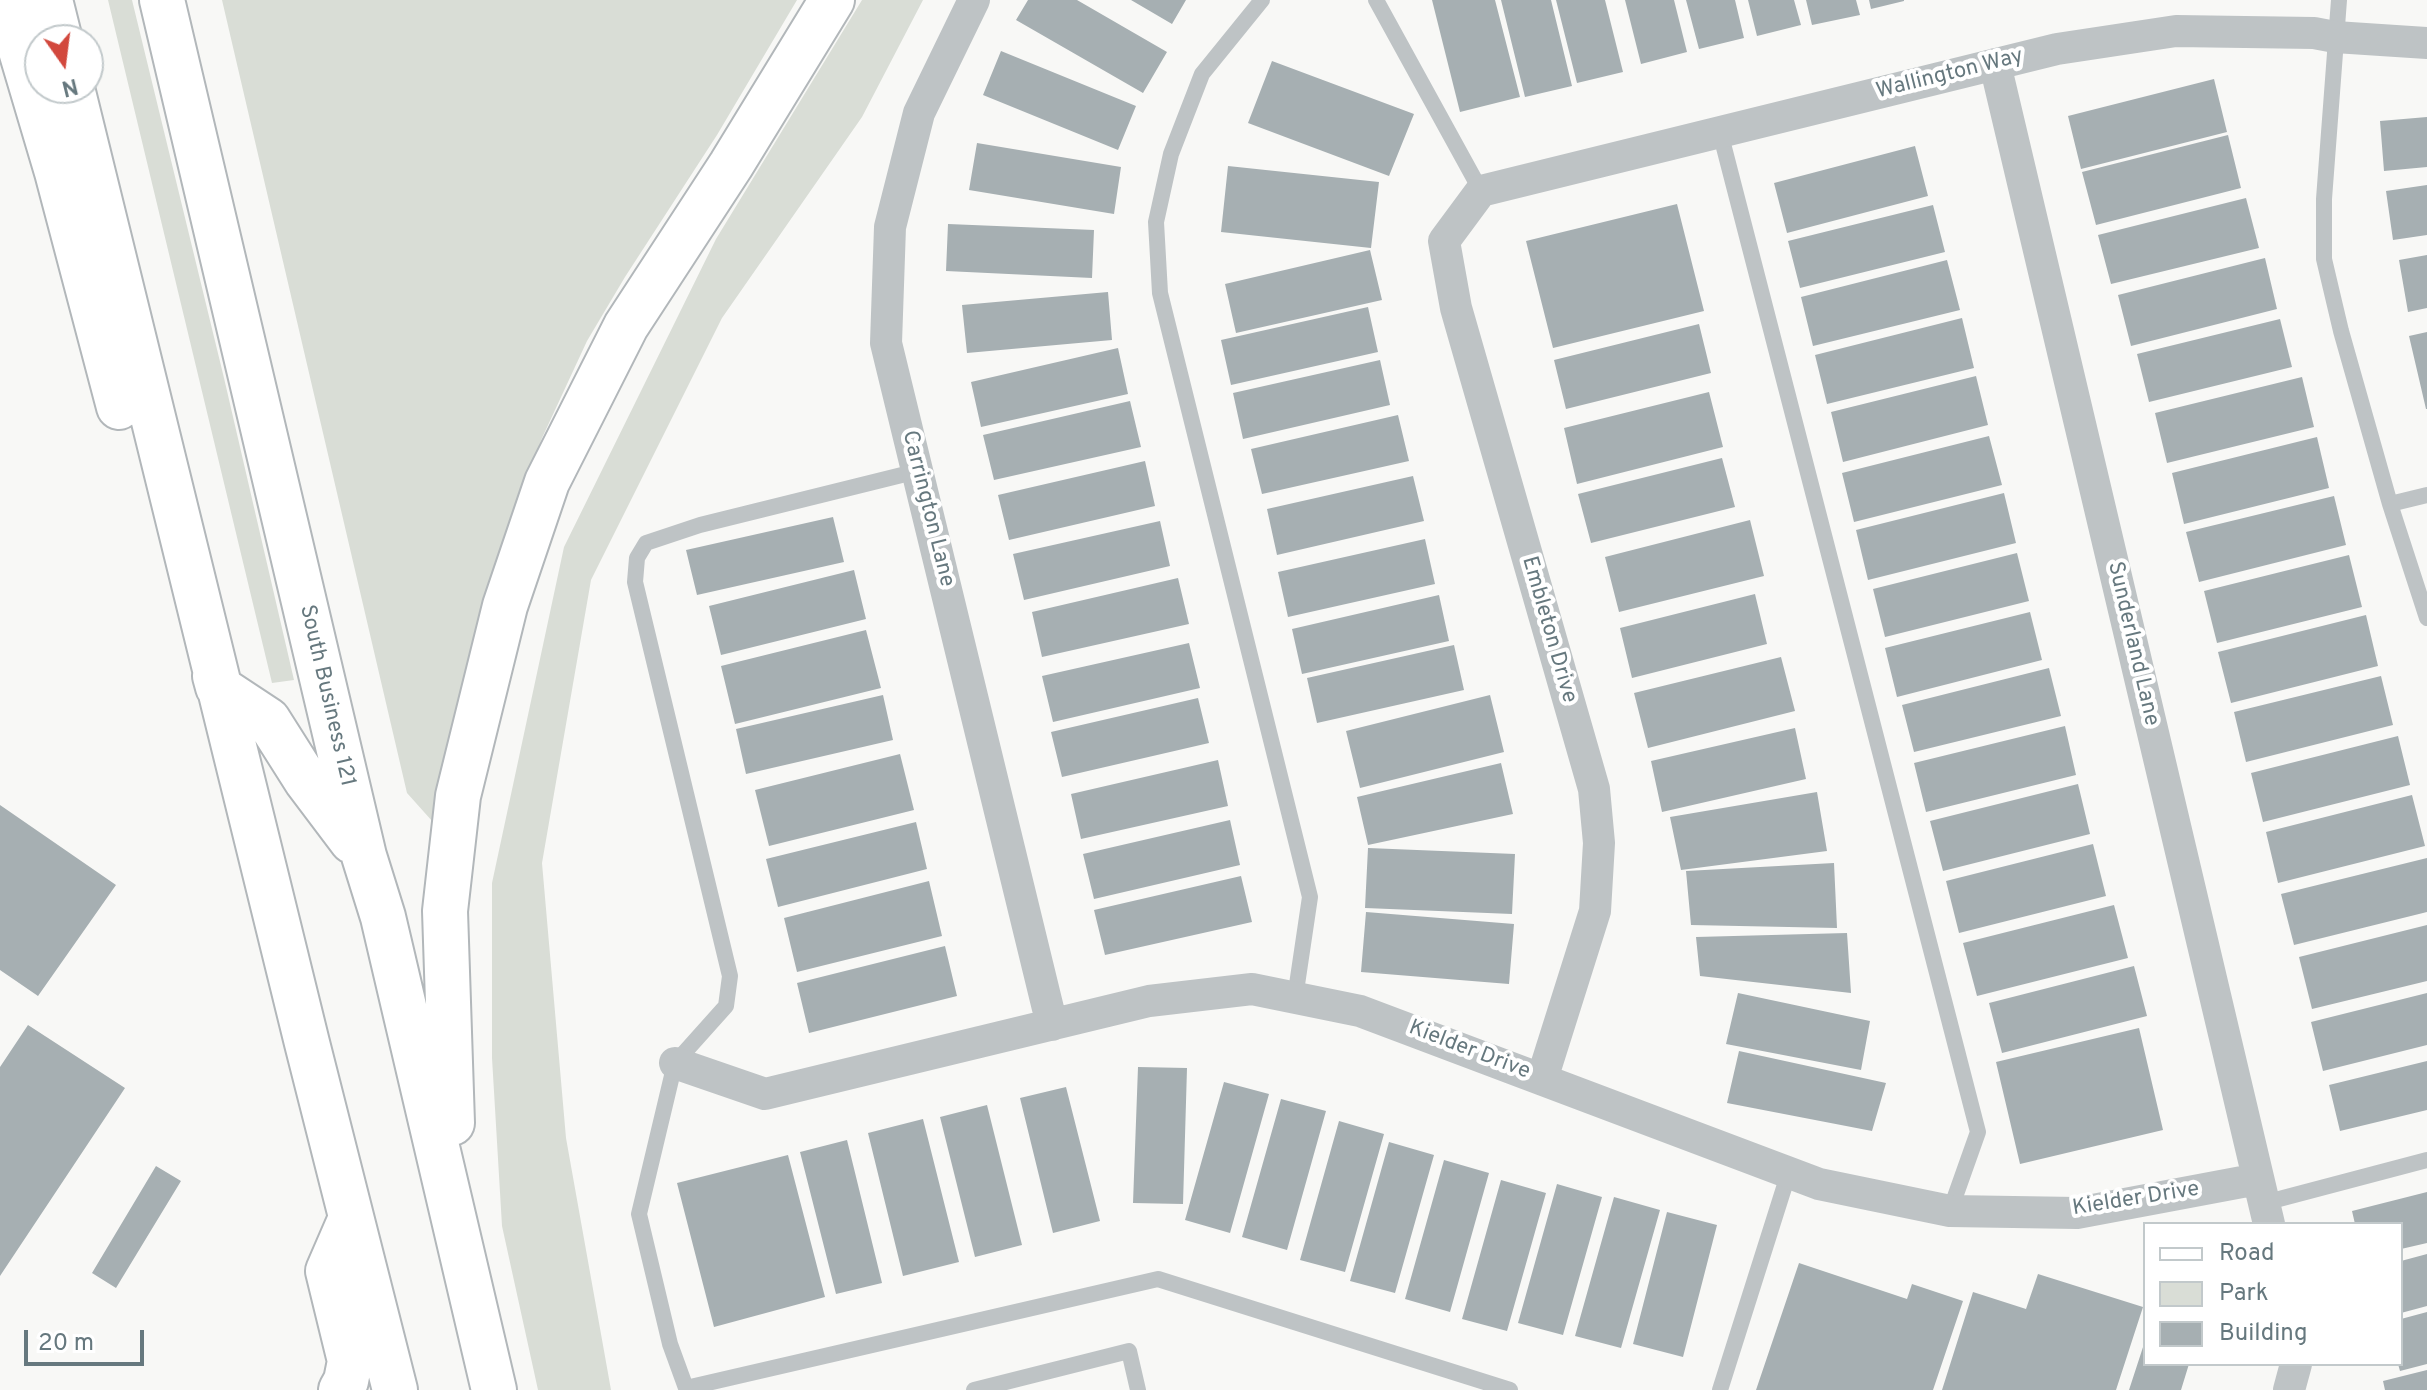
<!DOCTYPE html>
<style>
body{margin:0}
#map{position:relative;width:2427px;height:1390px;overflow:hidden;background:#f8f8f6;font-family:Overpass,sans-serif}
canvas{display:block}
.legend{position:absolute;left:2143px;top:1222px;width:260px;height:144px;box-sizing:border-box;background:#fff;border:2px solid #c2c9cb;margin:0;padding:10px 14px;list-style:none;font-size:24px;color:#66787e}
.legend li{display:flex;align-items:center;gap:16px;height:40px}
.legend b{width:40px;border:2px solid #c2c9cb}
.north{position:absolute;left:24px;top:24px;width:80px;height:80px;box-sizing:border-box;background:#fff;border:2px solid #c2c9cb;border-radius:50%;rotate:166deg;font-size:22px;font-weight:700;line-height:32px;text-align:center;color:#66787e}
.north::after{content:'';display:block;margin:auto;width:28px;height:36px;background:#d2483d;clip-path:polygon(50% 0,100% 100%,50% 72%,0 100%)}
.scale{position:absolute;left:24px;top:1330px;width:120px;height:36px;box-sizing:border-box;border:4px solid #66787e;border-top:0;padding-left:10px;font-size:24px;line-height:28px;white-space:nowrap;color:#66787e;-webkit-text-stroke:6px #fff;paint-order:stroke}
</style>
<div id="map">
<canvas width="2427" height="1390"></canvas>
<ul class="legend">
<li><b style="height:10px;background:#fff"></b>Road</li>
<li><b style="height:22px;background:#d9ddd6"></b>Park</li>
<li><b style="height:22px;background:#a6afb2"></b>Building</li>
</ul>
<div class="north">N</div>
<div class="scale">20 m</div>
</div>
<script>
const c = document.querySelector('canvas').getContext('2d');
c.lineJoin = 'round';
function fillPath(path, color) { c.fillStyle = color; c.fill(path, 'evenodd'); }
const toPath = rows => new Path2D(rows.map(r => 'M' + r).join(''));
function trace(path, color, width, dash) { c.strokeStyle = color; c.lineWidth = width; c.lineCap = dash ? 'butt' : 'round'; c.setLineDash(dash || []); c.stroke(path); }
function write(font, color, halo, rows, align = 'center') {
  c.font = font + ' Overpass,sans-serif'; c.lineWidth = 8; c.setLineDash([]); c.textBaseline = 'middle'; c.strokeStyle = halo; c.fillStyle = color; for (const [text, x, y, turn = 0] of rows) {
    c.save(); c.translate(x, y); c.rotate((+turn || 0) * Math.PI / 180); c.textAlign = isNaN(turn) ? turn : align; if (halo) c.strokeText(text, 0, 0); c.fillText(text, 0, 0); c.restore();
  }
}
const green = toPath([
 [108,0,132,0,224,378,294,680,272,683],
 [222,0,797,0,717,135,625,277,587,341,542,438,500,550,465,689,441,831,407,793],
 [862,0,923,0,862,117,722,318,591,580,542,863,566,1138,611,1390,538,1390,502,1226,492,1058,492,883,564,547,716,239]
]);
const building = toPath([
 [1028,0,1077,0,1167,52,1143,93,1016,20],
 [1131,0,1186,0,1172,24],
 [1432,0,1495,0,1520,97,1460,112],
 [1501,0,1551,0,1572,86,1525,97],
 [1556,0,1605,0,1623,72,1577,83],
 [1625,0,1674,0,1687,52,1641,64],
 [1686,0,1735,0,1744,38,1699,49],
 [1748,0,1794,0,1801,25,1757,36],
 [1806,0,1856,0,1860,15,1812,25],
 [1869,0,1904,0,1904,1,1871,9],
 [1001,51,1136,106,1118,150,983,95],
 [1272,61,1414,114,1389,176,1248,123],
 [2214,79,2227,132,2081,169,2068,116],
 [2427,117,2427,167,2384,171,2380,121],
 [2228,135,2241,188,2096,225,2082,172],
 [977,143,1121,167,1114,214,969,190],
 [1915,146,1928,196,1787,233,1774,183],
 [1228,166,1379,182,1371,248,1221,232],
 [2427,185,2427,235,2393,240,2386,191],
 [2246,198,2259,248,2111,284,2098,235],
 [1677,204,1704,311,1553,348,1526,241],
 [1933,205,1945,252,1800,288,1788,241],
 [948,224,1094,230,1092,278,946,271],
 [1370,250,1382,300,1236,333,1225,284],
 [2427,255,2427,308,2408,312,2399,260],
 [2265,258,2277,309,2131,346,2118,295],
 [1947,260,1960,310,1813,346,1801,297],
 [1108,292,1112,340,967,353,962,305],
 [1368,307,1378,352,1231,385,1221,340],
 [1962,318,1974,368,1827,404,1815,355],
 [2280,319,2292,367,2149,402,2137,354],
 [1699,324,1711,373,1566,409,1554,360],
 [2427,332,2427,409,2426,409,2409,336],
 [1118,348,1128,394,981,427,971,382],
 [1380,360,1390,405,1243,439,1233,393],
 [1976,376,1988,425,1843,462,1831,412],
 [2302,377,2314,427,2167,463,2155,413],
 [1709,392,1723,447,1577,484,1564,428],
 [1130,401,1141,447,994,480,983,435],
 [1398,415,1409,461,1262,494,1251,449],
 [1989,436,2002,485,1854,522,1842,473],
 [2317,437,2329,488,2184,524,2172,473],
 [1722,458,1735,507,1591,543,1578,494],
 [1145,461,1155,506,1009,540,998,495],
 [1413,476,1424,521,1277,555,1267,509],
 [2004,493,2016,543,1868,580,1856,530],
 [2334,496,2346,545,2199,582,2186,532],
 [833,517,844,562,697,595,686,550],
 [1750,520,1764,576,1619,612,1605,557],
 [1160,521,1170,566,1024,600,1013,554],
 [1425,539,1435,584,1288,617,1278,572],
 [2017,553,2029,601,1885,637,1873,589],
 [2349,555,2362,607,2217,643,2204,591],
 [854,570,866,619,721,655,709,606],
 [1178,578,1189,624,1042,657,1032,612],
 [1755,594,1767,644,1632,678,1620,628],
 [1439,595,1449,641,1302,674,1292,629],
 [2030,612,2042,660,1897,697,1885,648],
 [2366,615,2378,666,2231,703,2218,652],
 [866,630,881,688,735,724,721,666],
 [1189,643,1200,688,1053,722,1042,676],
 [1454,645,1464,690,1317,723,1307,678],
 [1781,657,1795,711,1648,748,1634,693],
 [2049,668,2061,716,1914,752,1902,705],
 [2381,676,2393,725,2246,762,2234,712],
 [883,695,893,740,746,774,736,729],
 [1490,695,1504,752,1360,788,1346,731],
 [1198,698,1209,743,1062,777,1051,732],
 [2065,726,2076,775,1926,812,1914,763],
 [1795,728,1806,779,1662,812,1651,761],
 [2398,736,2410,785,2263,822,2251,773],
 [900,754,914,810,769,846,755,790],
 [1218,760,1228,806,1081,839,1071,794],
 [1501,763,1513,814,1368,845,1357,797],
 [2078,784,2090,834,1943,871,1930,821],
 [1817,792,1827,851,1681,870,1670,817],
 [2412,795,2425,846,2278,883,2266,832],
 [0,805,116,885,38,996,0,970],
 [1230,820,1240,865,1094,899,1083,854],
 [916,822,927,869,778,907,766,859],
 [2093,844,2106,896,1959,933,1946,881],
 [1368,848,1515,854,1512,914,1365,908],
 [2427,858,2427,912,2294,945,2281,894],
 [1834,863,1837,928,1691,925,1686,871],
 [1241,876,1252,922,1105,955,1094,910],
 [929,881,942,936,797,972,784,918],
 [2114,905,2128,958,1977,996,1963,943],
 [1366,912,1514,924,1509,984,1361,972],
 [2427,925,2427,981,2312,1009,2299,957],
 [1847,933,1851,993,1700,976,1696,937],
 [945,946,957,996,809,1033,797,983],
 [2134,966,2147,1016,2002,1053,1989,1003],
 [1738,993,1870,1021,1861,1070,1726,1044],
 [2427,993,2427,1045,2323,1071,2311,1022],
 [28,1025,125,1088,0,1276,0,1067],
 [2139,1028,2163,1130,2020,1164,1996,1062],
 [1739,1051,1886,1083,1872,1131,1727,1103],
 [2427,1061,2427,1110,2340,1131,2329,1085],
 [1138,1067,1187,1068,1183,1204,1133,1203],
 [1224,1082,1269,1094,1230,1233,1185,1220],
 [1066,1087,1100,1221,1053,1233,1020,1098],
 [1281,1099,1326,1111,1287,1250,1242,1237],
 [987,1105,1022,1245,975,1257,940,1117],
 [923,1119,959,1262,903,1276,868,1133],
 [1339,1121,1384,1134,1345,1272,1300,1260],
 [847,1140,882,1283,836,1294,800,1152],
 [1389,1142,1434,1155,1395,1293,1350,1281],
 [788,1155,825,1297,714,1327,677,1183],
 [1444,1160,1489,1173,1450,1312,1405,1299],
 [156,1166,181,1181,116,1288,92,1273],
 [1501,1180,1546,1193,1507,1331,1462,1319],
 [1557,1184,1602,1197,1563,1335,1518,1323],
 [2427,1192,2427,1243,2401,1249,2401,1224,2355,1224,2352,1211],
 [1614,1197,1660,1210,1621,1348,1575,1336],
 [1667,1212,1717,1225,1683,1357,1633,1344],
 [2427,1254,2427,1306,2401,1313,2401,1261],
 [1799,1263,1907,1299,1912,1284,1963,1301,1933,1390,1756,1390],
 [2038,1274,2143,1307,2116,1390,1942,1390,1973,1292,2026,1309],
 [2427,1312,2427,1364,2400,1371,2398,1364,2401,1364,2401,1319],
 [2144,1344,2145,1364,2189,1364,2181,1390,2129,1390],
 [2427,1370,2427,1390,2385,1390,2383,1381]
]);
const service = toPath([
 [1262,0,1202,74,1171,154,1156,222,1160,293,1310,897,1295,998],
 [1376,0,1481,191],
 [2339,0,2324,199,2324,259,2341,331,2390,504,2427,618],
 [1720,132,1978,1132,1950,1211],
 [918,471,700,525,646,543,637,558,635,582,730,976,726,1006,675,1063,639,1214,670,1344,686,1388,1158,1279,1510,1390],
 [2390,504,2427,495],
 [2264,1203,2427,1160],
 [974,1390,1129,1351,1138,1390],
 [1720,1390,1789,1172]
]);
const minor = toPath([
 [974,0,919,113,890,227,886,343,1052,1025],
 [1995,64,2269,1224],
 [675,1063,765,1094,1149,1001,1252,989,1360,1011,1819,1184,1950,1211,2077,1213,2258,1179],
 [1542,1079,1595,911,1599,843,1594,789,1456,308,1444,241,1481,191,2057,49,2176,31,2314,33,2335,37,2427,43],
 [2289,1390,2296,1364]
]);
const primary = toPath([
 [6,0,57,172,119,407],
 [50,0,60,40],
 [162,0,364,856,383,917,494,1390],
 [72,88,307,1043,395,1390],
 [215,676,218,687,268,720,306,780,352,841],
 [452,1123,445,911,458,796,505,606,547,482,626,326,731,165,832,0],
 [341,1390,346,1381,350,1361,328,1271,351,1218]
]);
const streetNames = [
 ["Wallington Way",1950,75,-14],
 ["Carrington Lane",927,509,76],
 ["Embleton Drive",1548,630,74],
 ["Sunderland Lane",2132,644,77],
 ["South Business 121",326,696,77],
 ["Kielder Drive",1469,1051,21],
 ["Kielder Drive",2136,1200,-9]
];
fillPath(green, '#d9ddd6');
fillPath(building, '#a6afb2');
trace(primary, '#b2b7ba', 48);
trace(service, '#bec3c5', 16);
trace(minor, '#bec3c5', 32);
trace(primary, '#fff', 44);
write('22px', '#66787e', '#fff', streetNames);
</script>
